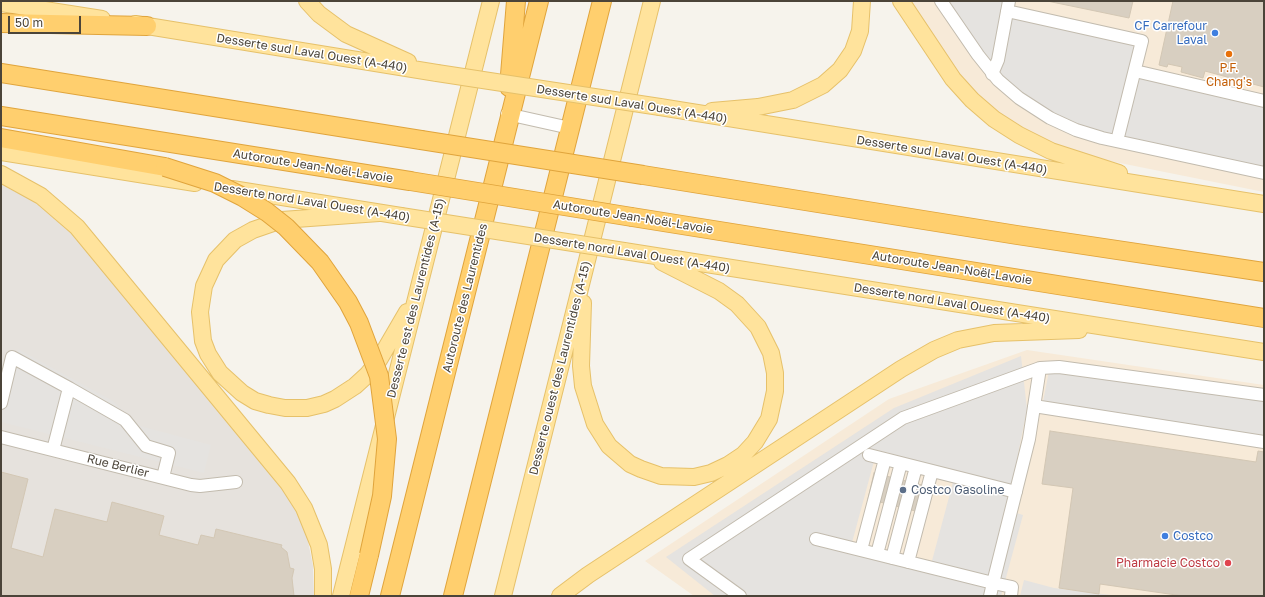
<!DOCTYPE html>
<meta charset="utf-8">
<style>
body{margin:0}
#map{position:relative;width:1265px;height:597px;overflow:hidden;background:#f6f3ec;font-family:"Golos Text",sans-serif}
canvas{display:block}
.frame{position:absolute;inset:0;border:2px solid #4b4439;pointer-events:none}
.scale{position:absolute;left:8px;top:16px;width:73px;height:18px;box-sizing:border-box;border:2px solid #4b4439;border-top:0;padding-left:5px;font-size:12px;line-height:14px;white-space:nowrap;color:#4b4439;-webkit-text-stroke:3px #fff;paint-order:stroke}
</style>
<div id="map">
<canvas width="1265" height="597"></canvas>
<div class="frame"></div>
<div class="scale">50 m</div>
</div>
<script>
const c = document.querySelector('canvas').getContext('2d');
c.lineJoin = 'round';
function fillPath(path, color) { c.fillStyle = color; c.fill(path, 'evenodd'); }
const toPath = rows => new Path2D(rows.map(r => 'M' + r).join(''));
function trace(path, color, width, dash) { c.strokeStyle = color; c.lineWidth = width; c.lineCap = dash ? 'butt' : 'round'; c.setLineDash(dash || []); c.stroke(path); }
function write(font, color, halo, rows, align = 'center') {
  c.font = font + ' "Golos Text",sans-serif'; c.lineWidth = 3; c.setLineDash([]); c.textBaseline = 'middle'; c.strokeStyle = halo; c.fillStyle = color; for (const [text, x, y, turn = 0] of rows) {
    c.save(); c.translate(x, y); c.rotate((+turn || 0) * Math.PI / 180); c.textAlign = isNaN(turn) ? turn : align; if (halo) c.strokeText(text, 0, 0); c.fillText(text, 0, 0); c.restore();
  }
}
const commercial = toPath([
 [907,1,1264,1,1264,192,1100,159,1047,144,976,98],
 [1027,350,1264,385,1264,596,694,596,645,561,889,399]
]);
const industrial = toPath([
 [1,184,33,201,71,233,233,427,292,502,307,536,313,566,314,596,1,596]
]);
const parking = toPath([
 [947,1,1004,1,1003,7,1140,36,1133,67,1264,102,1264,172,1132,142,1044,116,1002,84],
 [18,349,113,401,140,426,211,445,204,473,1,422,1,365,14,368],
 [1021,356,1027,409,1007,510,1023,515,1001,596,715,596,666,557,894,408],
 [877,450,956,471,929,572,850,550],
 [1049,371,1264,399,1264,445,1041,412],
 [1024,580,1054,588,1119,596,1020,596]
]);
const building = toPath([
 [1047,1,1133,1,1129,18,1047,1],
 [1173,1,1264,1,1264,87,1205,71,1203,78,1181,72,1182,67,1168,64,1167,67,1159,65,1173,1],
 [1050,431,1256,462,1258,451,1264,452,1264,596,1183,596,1100,584,1099,594,1059,588,1073,488,1042,484,1050,431],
 [1,472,28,479,11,548,43,557,55,509,107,522,112,502,164,516,159,535,198,545,201,535,214,538,216,529,282,545,281,547,287,552,290,568,294,569,292,578,294,596,1,596,1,472],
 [874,473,930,487,923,513,868,499,874,473]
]);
const minor = toPath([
 [941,1,978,55,998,80,1019,98,1050,118,1076,130,1102,138,1264,173],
 [1007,11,1142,41,1117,141],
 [1135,71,1264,101],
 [992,74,998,60,1009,1],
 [507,114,570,128],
 [69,388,125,420,146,446,169,453,163,477],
 [1,403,12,357,69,388,53,450],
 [1034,406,1264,442],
 [1,437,191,485,200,486,236,482],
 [869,455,1016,492],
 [816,539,993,583,990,596],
 [861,550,885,459],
 [877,554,901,463],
 [892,558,916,467],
 [908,562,932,471],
 [740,596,689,559,903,418,1040,368],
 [1011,596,1012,587,993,583,1029,439,1040,368,1059,367,1264,395]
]);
const major = toPath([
 [307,1,319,14,346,34,408,62],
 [901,1,953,79,972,100,994,119,1019,135,1051,151,1119,173],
 [1,3,102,19],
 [135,24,437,73],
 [660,107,1264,204],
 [712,111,758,107,793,100,823,85,840,70,853,51,860,31,862,1],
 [1,152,195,183],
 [1,174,41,196,77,227,288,483,304,508,319,545,323,569,323,596],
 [232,189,401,216],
 [379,213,282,220,253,230,235,240,216,260,204,286,200,312,203,341,208,354,220,373,242,393,255,401,269,405,285,408,307,408,324,404,335,399,355,386,367,375,379,360,407,312],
 [624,251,1264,352],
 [583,303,581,366,583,386,595,424,609,446,630,464,641,469,661,476,694,477,711,473,728,465,743,455,755,442,769,419,775,391,775,373,771,353,758,327,737,304,719,291,662,262],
 [341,596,491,1],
 [503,596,652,1],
 [560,596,588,575,901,369,934,350,958,340,994,333,1079,330]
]);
const highway = toPath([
 [1,23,147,26],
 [1,73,421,140],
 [509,87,516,1],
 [1,116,410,181],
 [1,138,165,167],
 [643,175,1017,235,1264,272],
 [632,217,1264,318],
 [359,596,369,555],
 [390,596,539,1],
 [453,596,602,1]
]);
const majorBridge = toPath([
 [437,73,660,107],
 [401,216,624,251]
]);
const highwayBridge = toPath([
 [421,140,643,175],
 [165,167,215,183,243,197,267,212,286,227,320,262,348,302,359,323,379,376,387,439,382,496,369,555],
 [410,181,632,217]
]);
const markers = [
 [1215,33,4,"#3f7fe0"],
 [1229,54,4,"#e8710a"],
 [903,490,4,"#5c6f8a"],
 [1165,536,4,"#3f7fe0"],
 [1228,563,4,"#e0444e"]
];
const shopNames = [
 ["CF Carrefour",1207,26],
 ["Laval",1207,40],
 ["Costco",1173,536,"left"]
];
const streetNames = [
 ["Desserte sud Laval Ouest (A-440)",312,53,9],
 ["Desserte sud Laval Ouest (A-440)",632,104,9],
 ["Desserte sud Laval Ouest (A-440)",952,155,9],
 ["Autoroute Jean-Noël-Lavoie",313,166,9],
 ["Desserte nord Laval Ouest (A-440)",312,202,9],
 ["Autoroute Jean-Noël-Lavoie",633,217,9],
 ["Desserte nord Laval Ouest (A-440)",632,253,9],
 ["Autoroute Jean-Noël-Lavoie",952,268,9],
 ["Desserte est des Laurentides (A-15)",416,298,-76],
 ["Autoroute des Laurentides",465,298,-76],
 ["Desserte nord Laval Ouest (A-440)",952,303,9],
 ["Desserte ouest des Laurentides (A-15)",560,368,-76],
 ["Rue Berlier",118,466,14]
];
const foodNames = [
 ["P.F.",1229,68],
 ["Chang's",1229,82]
];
const serviceNames = [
 ["Costco Gasoline",911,490]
];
const healthNames = [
 ["Pharmacie Costco",1220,563]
];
fillPath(commercial, '#f7ead8');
fillPath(industrial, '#e6e2dd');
fillPath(parking, '#e5e3e0');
fillPath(building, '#d8cfc1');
trace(building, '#d3c7b4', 1);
trace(minor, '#c2bbae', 14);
trace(major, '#e6c16a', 18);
trace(highway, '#e0a43c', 20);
trace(minor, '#fff', 12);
trace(major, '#ffe39c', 16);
trace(highway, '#ffcf6e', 18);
trace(majorBridge, '#e6c16a', 18, []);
trace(highwayBridge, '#e0a43c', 20, []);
trace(majorBridge, '#ffe39c', 16);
trace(highwayBridge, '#ffcf6e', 18);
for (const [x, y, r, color] of markers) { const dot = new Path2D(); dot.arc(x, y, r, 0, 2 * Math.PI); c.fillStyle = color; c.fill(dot); trace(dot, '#fff', 1.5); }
write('12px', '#366cbe', '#fff', shopNames, 'right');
write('12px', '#4b4439', '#fff', streetNames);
write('12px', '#c56008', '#fff', foodNames);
write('12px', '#4e5e75', '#fff', serviceNames, 'left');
write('12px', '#be3a42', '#fff', healthNames, 'right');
</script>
